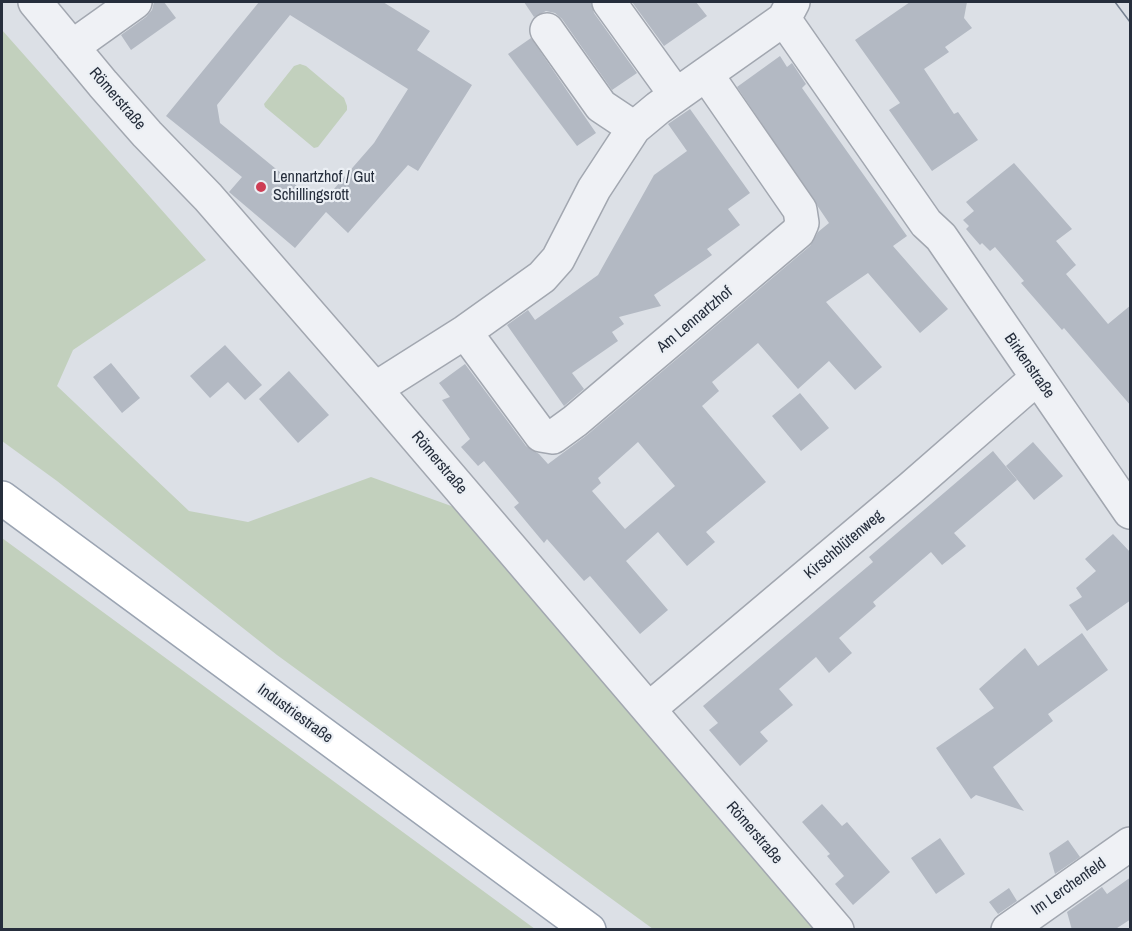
<!DOCTYPE html>
<meta charset="utf-8">
<style>
body{margin:0}
#map{position:relative;width:1132px;height:931px;overflow:hidden;background:#dce0e6;font-family:"Archivo Narrow",sans-serif}
canvas{display:block}
.frame{position:absolute;inset:0;border:3px solid #262e3c;pointer-events:none}
</style>
<div id="map">
<canvas width="1132" height="931"></canvas>
<div class="frame"></div>
</div>
<script>
const c = document.querySelector('canvas').getContext('2d');
c.lineJoin = 'round';
function fillPath(path, color) { c.fillStyle = color; c.fill(path, 'evenodd'); }
const toPath = rows => new Path2D(rows.map(r => 'M' + r).join(''));
function trace(path, color, width, dash) { c.strokeStyle = color; c.lineWidth = width; c.lineCap = dash ? 'butt' : 'round'; c.setLineDash(dash || []); c.stroke(path); }
function write(font, color, halo, rows, align = 'center') {
  c.font = font + ' "Archivo Narrow",sans-serif'; c.lineWidth = 4.5; c.setLineDash([]); c.textBaseline = 'middle'; c.strokeStyle = halo; c.fillStyle = color; for (const [text, x, y, turn = 0] of rows) {
    c.save(); c.translate(x, y); c.rotate((+turn || 0) * Math.PI / 180); c.textAlign = isNaN(turn) ? turn : align; if (halo) c.strokeText(text, 0, 0); c.fillText(text, 0, 0); c.restore();
  }
}
const green = toPath([
 [2,30,206,260,73,350,57,386,189,511,248,522,371,477,454,507,816,929,653,929,277,655,57,481,2,441],
 [300,64,306,66,344,98,347,106,347,110,318,147,314,148,265,107,264,104,294,66],
 [2,538,535,929,2,929]
]);
const building = toPath([
 [154,2,164,2,176,18,131,50,121,35,146,17,152,10],
 [259,2,383,2,430,31,417,50,472,85,418,171,408,165,348,233,326,212,295,248,229,192,242,177,166,116],
 [290,15,408,89,374,143,320,205,220,123,217,105],
 [524,2,591,2,594,13,637,73,612,90,562,19,555,13,546,11,534,17],
 [632,2,696,2,707,16,664,46],
 [910,2,967,2,964,18,972,28,945,47,949,52,924,69,954,114,958,112,978,140,932,171,889,110,900,103,855,40],
 [531,38,596,133,577,146,508,54],
 [780,56,787,67,792,63,806,84,802,88,907,236,893,246,948,309,920,333,868,273,826,302,882,367,855,390,829,361,798,389,758,343,712,382,719,391,702,406,766,482,706,532,715,542,687,566,658,532,626,561,668,610,640,634,590,576,584,581,547,539,544,543,514,507,519,503,484,461,478,466,461,447,470,439,442,400,450,397,439,383,465,364,526,446,539,454,548,464,587,435,810,246,818,232,829,223,737,87],
 [638,442,675,486,625,529,592,491,601,483,598,478],
 [690,109,750,193,728,209,740,225,707,249,712,255,654,295,661,306,619,317,624,324,612,332,618,341,572,373,584,389,564,406,507,325,528,310,535,320,598,275,654,175,687,151,668,124],
 [1014,163,1072,229,1056,241,1076,265,1066,274,1108,324,1131,305,1131,406,1064,328,1062,330,1021,283,1024,281,995,247,990,251,982,243,980,245,966,229,969,226,963,220,974,211,966,202],
 [225,345,262,385,245,400,228,382,210,398,190,376],
 [111,363,140,398,122,413,93,377],
 [289,371,329,415,298,443,259,399],
 [800,393,829,428,801,451,772,416],
 [1033,442,1063,476,1034,500,1006,466],
 [993,451,1017,480,954,533,966,546,942,565,931,552,873,602,876,606,839,638,852,653,829,673,816,657,779,689,793,705,760,732,768,741,740,766,709,730,718,723,703,706,873,562,869,557],
 [1113,534,1131,553,1131,600,1087,631,1069,605,1082,597,1076,588,1096,571,1085,559],
 [1082,633,1108,670,1048,714,1053,721,993,767,1024,811,976,795,971,799,936,748,994,708,979,689,1025,648,1038,666],
 [822,804,842,826,847,822,890,872,853,905,835,884,844,876,827,856,830,854,802,822],
 [940,838,965,874,936,894,911,858],
 [1068,840,1080,857,1055,874,1049,853],
 [1131,877,1131,919,1114,930,1072,930,1067,912,1102,887,1107,894],
 [1009,888,1017,901,998,914,989,902]
]);
const minor = toPath([
 [35,2,103,84,147,134,208,197,375,389,837,930],
 [609,2,676,95],
 [784,19,926,223,941,237,1130,512],
 [547,30,601,106,634,128],
 [72,47,135,2],
 [465,332,541,435,553,437,575,421,798,232,802,223,800,210,706,74],
 [375,389,465,332,542,277,558,259,594,189,634,128,658,108,784,19,793,2],
 [649,709,911,488,1037,378],
 [1008,930,1130,844]
]);
const major = toPath([
 [2,498,589,930]
]);
const tram = toPath([
 [1115,2,1130,22]
]);
const markers = [
 [261,187,6,"#ce3e55"]
];
const streetNames = [
 ["Römerstraße",117,99,49],
 ["Am Lennartzhof",695,320,-40],
 ["Birkenstraße",1029,366,55],
 ["Römerstraße",439,463,50],
 ["Kirschblütenweg",844,545,-40],
 ["Industriestraße",295,714,36],
 ["Römerstraße",754,833,49],
 ["Im Lerchenfeld",1069,887,-35]
];
const poiNames = [
 ["Lennartzhof / Gut",273,178],
 ["Schillingsrott",273,196]
];
fillPath(green, '#c2d0bd');
fillPath(building, '#b3b9c3');
trace(minor, '#a2a7b0', 36);
trace(major, '#9ba4b2', 36);
trace(minor, '#eff1f5', 33);
trace(major, '#fff', 33);
trace(tram, '#758090', 1.5);
for (const [x, y, r, color] of markers) { const dot = new Path2D(); dot.arc(x, y, r, 0, 2 * Math.PI); c.fillStyle = color; c.fill(dot); trace(dot, '#ebeff4', 2); }
write('16px', '#262e3c', '#ebeff4', streetNames);
write('16px', '#262e3c', '#ebeff4', poiNames, 'left');
</script>
